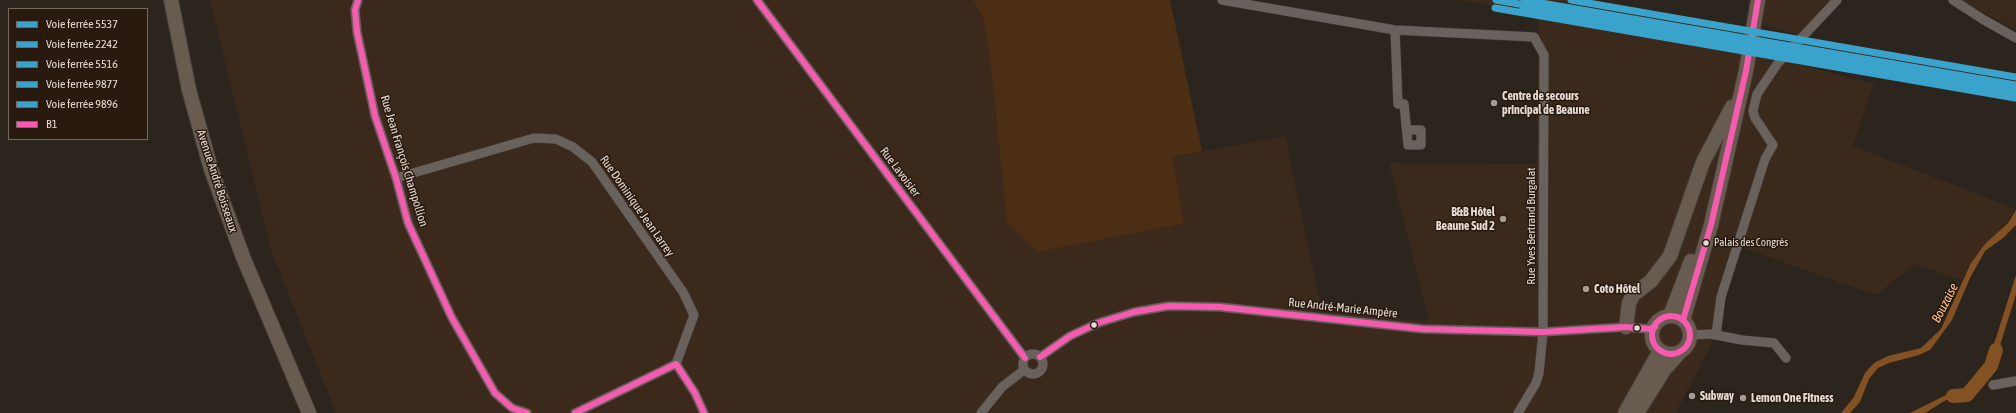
<!DOCTYPE html>
<meta charset="utf-8">
<style>
body{margin:0}
#map{position:relative;width:2016px;height:413px;overflow:hidden;background:#2c251e;font-family:"Asap Condensed",sans-serif}
canvas{display:block}
.legend{position:absolute;left:8px;top:8px;width:140px;height:132px;box-sizing:border-box;background:#281a0f;border:1px solid #74675e;margin:0;padding:5px 7px;list-style:none;font-size:12px;color:#e5dbd4}
.legend li{display:flex;align-items:center;gap:8px;height:20px}
.legend b{width:20px;border:1px solid #74675e}
</style>
<div id="map">
<canvas width="2016" height="413"></canvas>
<ul class="legend">
<li><b style="height:5px;background:#3aa3cb"></b>Voie ferrée 5537</li>
<li><b style="height:5px;background:#3aa3cb"></b>Voie ferrée 2242</li>
<li><b style="height:5px;background:#3aa3cb"></b>Voie ferrée 5516</li>
<li><b style="height:5px;background:#3aa3cb"></b>Voie ferrée 9877</li>
<li><b style="height:5px;background:#3aa3cb"></b>Voie ferrée 9896</li>
<li><b style="height:5px;background:#f75aaf"></b>B1</li>
</ul>
</div>
<script>
const c = document.querySelector('canvas').getContext('2d');
c.lineJoin = 'round';
function fillPath(path, color) { c.fillStyle = color; c.fill(path, 'evenodd'); }
const toPath = rows => new Path2D(rows.map(r => 'M' + r).join(''));
function trace(path, color, width, dash) { c.strokeStyle = color; c.lineWidth = width; c.lineCap = dash ? 'butt' : 'round'; c.setLineDash(dash || []); c.stroke(path); }
function write(font, color, halo, rows, align = 'center') {
  c.font = font + ' "Asap Condensed",sans-serif'; c.lineWidth = 3; c.setLineDash([]); c.textBaseline = 'middle'; c.strokeStyle = halo; c.fillStyle = color; for (const [text, x, y, turn = 0] of rows) {
    c.save(); c.translate(x, y); c.rotate((+turn || 0) * Math.PI / 180); c.textAlign = isNaN(turn) ? turn : align; if (halo) c.strokeText(text, 0, 0); c.fillText(text, 0, 0); c.restore();
  }
}
const built = toPath([
 [210,0,973,0,983,17,990,59,1007,223,1184,223,1173,157,1285,136,1322,311,1429,322,1389,163,1537,164,1538,14,1458,0,1572,0,1737,29,1735,48,1874,84,1853,146,2016,209,1961,280,1915,264,1876,295,1738,246,1721,297,1716,335,1676,413,336,413,271,251],
 [1764,0,1834,0,1802,36,1757,23],
 [1961,0,2016,0,2016,30],
 [1807,41,2016,78,2016,95,1791,57]
]);
const green = toPath([
 [973,0,1170,0,1202,151,1173,157,1184,223,1037,252,1007,223,990,59,983,17]
]);
const water = toPath([
 [2016,210,2016,225,2003,238,1985,251,1970,278,1952,320,1930,350,1919,355,1889,363,1878,368,1869,379,1860,402,1850,413,1841,413,1854,397,1865,373,1874,363,1888,356,1921,348,1941,329,1971,263,1985,244,2008,223],
 [2016,275,2016,294,2013,304,1995,361,1992,368,1987,366],
 [1969,392,1973,393,1966,397,1946,400,1925,413,1910,413,1950,393]
]);
const river = toPath([
 [1953,396,1967,395,1991,366,1996,350]
]);
const minor = toPath([
 [358,0,355,10,357,32,375,116,396,178,408,223,452,318,495,393,512,408,527,413],
 [757,0,1025,358],
 [1222,0,1395,30,1534,37,1544,55,1543,332,1539,373,1536,383,1518,413],
 [1953,0,1984,20,2016,38],
 [1395,30,1398,104,1404,104,1408,145,1421,145,1421,130,1407,130],
 [396,178,534,138,556,139,573,147,592,162,683,292,694,315,676,364],
 [1690,335,1711,334,1742,340,1774,343,1786,358],
 [1716,335,1721,297,1765,159,1773,145,1755,118,1753,111,1757,94,1778,63,1837,0],
 '1023 364a10 10 0 1 1 20 0a10 10 0 1 1-20 0Z',
 [1040,357,1070,336,1098,323,1134,312,1169,306,1220,307,1423,329,1543,332,1626,327,1649,329,1655,327],
 [676,364,695,393,704,413],
 [1993,385,2016,381],
 [575,413,676,364],
 [981,413,1002,387,1024,370]
]);
const primary = toPath([
 [171,0,189,90,211,169,243,257,309,413],
 [1670,316,1691,261],
 '1652 335a19 19 0 1 1 38 0a19 19 0 1 1-38 0Z',
 [1683,320,1711,225,1746,71,1758,0],
 [1626,327,1629,303,1633,295,1651,281,1670,256,1703,162,1732,107],
 [1625,413,1660,351],
 [1637,413,1664,370,1679,353]
]);
const bus1 = toPath([
 [358,0,355,10,357,32,375,116,396,178,408,223,452,318,495,393,512,408,527,413],
 [757,0,1025,358],
 '1652 335a19 19 0 1 1 38 0a19 19 0 1 1-38 0Z',
 [1683,320,1711,225,1746,71,1758,0],
 [1040,357,1070,336,1098,323,1134,312,1169,306,1220,307,1423,329,1543,332,1626,327,1649,329,1655,327],
 [575,413,676,364,695,393,704,413]
]);
const rail1 = toPath([
 [1496,0,2016,90]
]);
const rail2 = toPath([
 [1524,0,2016,85]
]);
const rail3 = toPath([
 [1523,8,2015,93]
]);
const rail4 = toPath([
 [1495,8,2015,98]
]);
const rail5 = toPath([
 [1571,0,2016,77]
]);
const markers = [
 [1494,103,4,"#a49b94"],
 [1503,219,4,"#a49b94"],
 [1706,243,3.5,"#e5dbd4"],
 [1586,289,4,"#a49b94"],
 [1094,325,3.5,"#e5dbd4"],
 [1637,328,3.5,"#e5dbd4"],
 [1692,396,4,"#a49b94"],
 [1743,398,4,"#a49b94"]
];
const busNames = [
 ["Palais des Congrès",1714,243]
];
const poiNames = [
 ["Centre de secours",1502,96],
 ["principal de Beaune",1502,110],
 ["B&B Hôtel",1495,212,"right"],
 ["Beaune Sud 2",1495,226,"right"],
 ["Coto Hôtel",1594,289],
 ["Subway",1700,396],
 ["Lemon One Fitness",1751,398]
];
const streetNames = [
 ["Rue Jean François Champollion",404,161,73],
 ["Rue Lavoisier",900,172,53],
 ["Avenue André Boisseaux",217,181,72],
 ["Rue Dominique Jean Larrey",637,206,55],
 ["Rue Yves Bertrand Burgalat",1531,226,-90],
 ["Rue André-Marie Ampère",1343,308,6]
];
const waterNames = [
 ["Bouzaise",1945,303,-63]
];
fillPath(built, '#3b291b');
fillPath(green, '#4b2e14');
fillPath(water, '#845122');
trace(river, '#845122', 14);
trace(minor, '#463f3a', 10);
trace(primary, '#463f3a', 16);
trace(minor, '#68615c', 9);
trace(primary, '#685c50', 14);
trace(bus1, '#f75aaf', 6);
trace(rail1, '#3aa3cb', 7);
trace(rail2, '#3aa3cb', 7);
trace(rail3, '#3aa3cb', 7);
trace(rail4, '#3aa3cb', 7);
trace(rail5, '#3aa3cb', 7);
for (const [x, y, r, color] of markers) { const dot = new Path2D(); dot.arc(x, y, r, 0, 2 * Math.PI); c.fillStyle = color; c.fill(dot); trace(dot, '#281a0f', 1.5); }
write('11px', '#e5dbd4', '#281a0f', busNames, 'left');
write('bold 12px', '#e5dbd4', '#281a0f', poiNames, 'left');
write('12px', '#e5dbd4', '#281a0f', streetNames);
write('italic 13px', '#ffc394', '#281a0f', waterNames);
</script>
